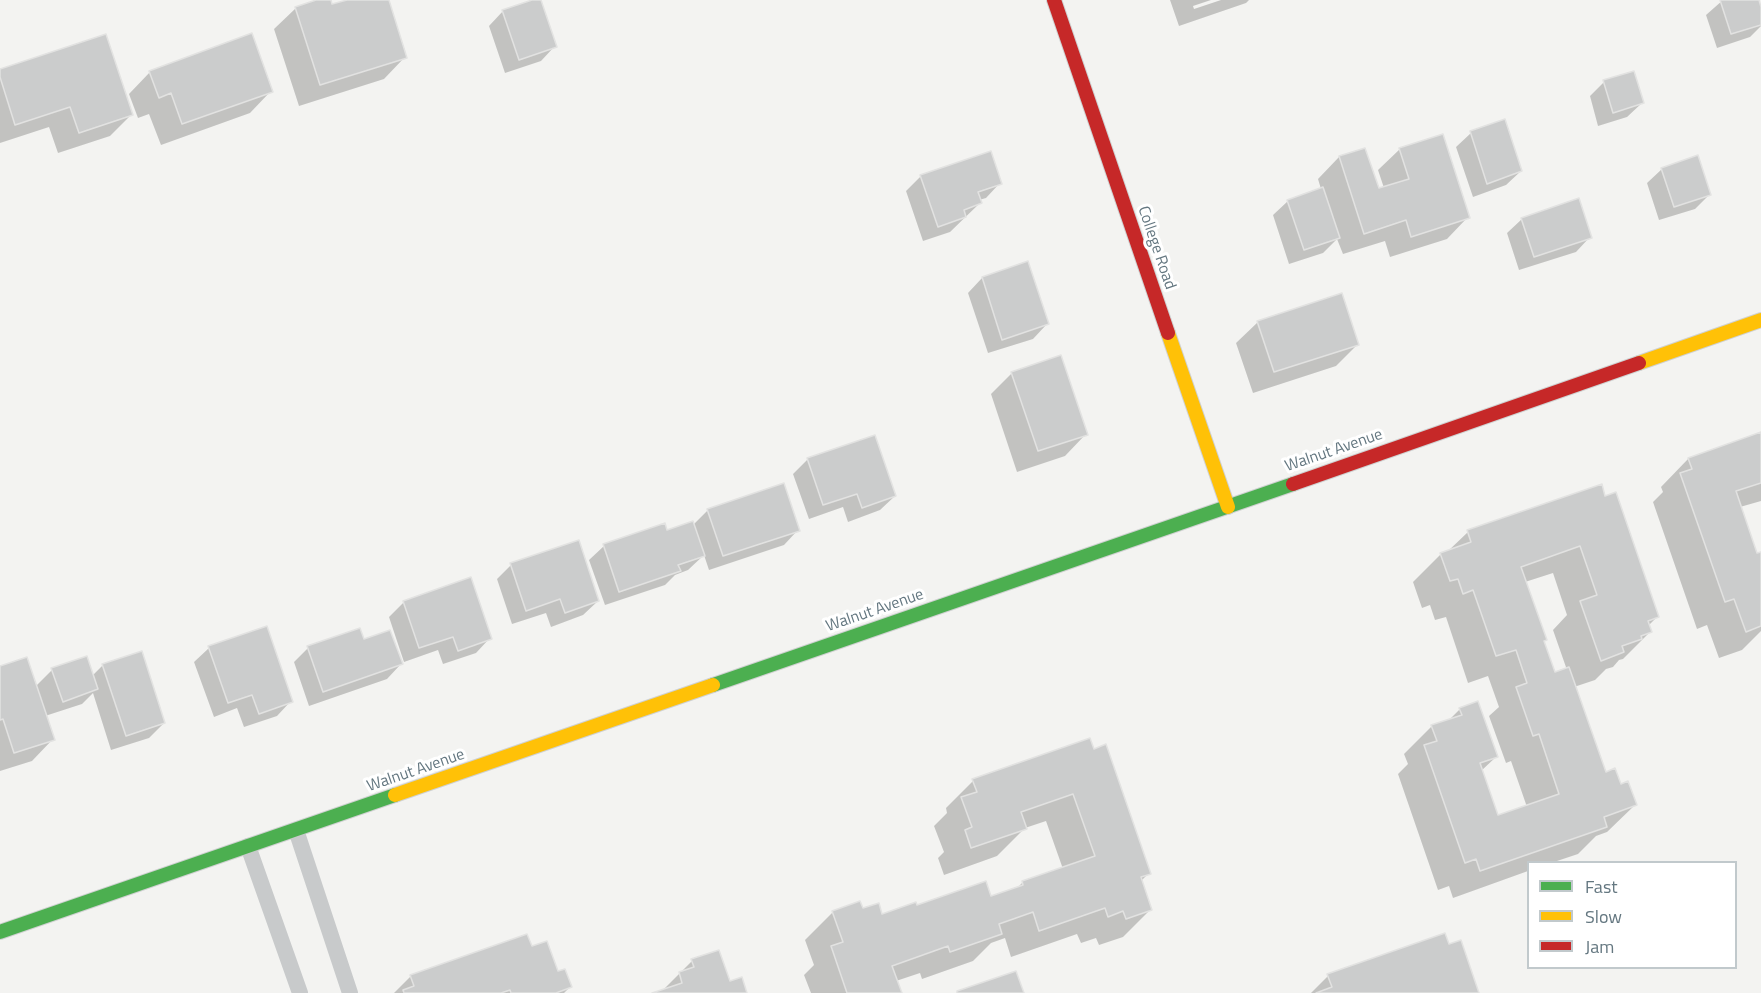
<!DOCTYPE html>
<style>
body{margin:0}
#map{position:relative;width:1761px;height:993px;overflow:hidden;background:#f3f3f1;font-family:"Titillium Web",sans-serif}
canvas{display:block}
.legend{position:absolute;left:1527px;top:861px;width:210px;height:108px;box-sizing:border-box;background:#fff;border:2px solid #c1c9cc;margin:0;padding:8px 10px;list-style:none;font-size:18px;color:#647780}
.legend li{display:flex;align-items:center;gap:12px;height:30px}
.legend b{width:30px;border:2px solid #c1c9cc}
</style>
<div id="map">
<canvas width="1761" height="993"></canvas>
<ul class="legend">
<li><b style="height:8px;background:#4caf50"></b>Fast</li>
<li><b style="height:8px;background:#ffc107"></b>Slow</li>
<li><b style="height:8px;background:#c62828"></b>Jam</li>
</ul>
</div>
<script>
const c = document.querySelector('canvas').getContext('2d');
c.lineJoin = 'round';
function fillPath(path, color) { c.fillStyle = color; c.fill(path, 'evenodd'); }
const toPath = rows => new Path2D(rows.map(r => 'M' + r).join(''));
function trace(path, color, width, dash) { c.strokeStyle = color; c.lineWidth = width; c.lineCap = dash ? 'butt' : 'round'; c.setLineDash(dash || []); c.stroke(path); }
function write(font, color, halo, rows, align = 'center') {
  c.font = font + ' "Titillium Web",sans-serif'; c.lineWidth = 6; c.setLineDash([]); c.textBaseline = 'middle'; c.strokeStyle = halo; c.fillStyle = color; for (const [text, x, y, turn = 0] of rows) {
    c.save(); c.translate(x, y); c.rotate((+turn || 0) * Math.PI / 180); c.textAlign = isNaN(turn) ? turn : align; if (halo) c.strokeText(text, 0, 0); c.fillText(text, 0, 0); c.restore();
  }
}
const shadow = toPath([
 [321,0,329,0,331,6,352,0,387,0,405,57,384,79,299,106,274,29,296,8],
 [536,0,540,0,555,46,541,61,505,73,489,26,503,11],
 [1170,0,1211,0,1193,6,1194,9,1221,0,1249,0,1246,3,1179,26],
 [1723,0,1757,0,1761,12,1761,26,1750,37,1717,48,1706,15],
 [0,71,131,115,110,136,58,153,49,127,0,143],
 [150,72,271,91,250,113,161,145,149,114,138,118,129,94],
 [1604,82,1642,103,1627,117,1598,126,1590,96],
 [1471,133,1521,171,1506,185,1473,197,1456,147],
 [1364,149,1378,190,1384,188,1378,170,1400,149,1468,217,1447,239,1390,257,1385,241,1343,254,1337,239,1323,253,1289,264,1273,215,1288,201,1321,189,1318,179,1339,157],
 [1662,169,1709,195,1695,209,1659,220,1647,183],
 [921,176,1000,183,986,198,979,200,980,203,950,232,923,241,906,191],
 [1522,219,1590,237,1576,252,1519,270,1507,233],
 [982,278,1047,324,1033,339,988,353,968,293],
 [1258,322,1357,345,1336,366,1253,393,1236,343],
 [1012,373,1086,434,1065,456,1017,472,991,394],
 [1761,434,1761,501,1740,507,1757,555,1761,554,1761,631,1742,650,1719,658,1707,625,1697,629,1653,502,1663,492,1661,487,1688,459],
 [874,437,895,496,880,510,848,522,843,507,809,519,793,474,807,460],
 [1604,498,1657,617,1648,626,1650,632,1623,659,1619,660,1613,667,1606,669,1595,680,1574,687,1605,774,1620,786,1635,805,1607,832,1596,836,1578,854,1554,862,1528,862,1528,871,1453,898,1449,886,1438,890,1398,774,1408,764,1404,754,1432,726,1448,721,1460,709,1496,757,1481,771,1497,817,1527,807,1511,761,1506,763,1489,716,1499,707,1488,676,1468,683,1446,617,1435,620,1430,605,1422,608,1413,582,1441,554,1447,552,1468,532],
 [1553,573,1567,615,1553,630,1567,670,1554,674,1543,642,1545,640,1525,582],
 [708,510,798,530,784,545,709,570,704,555,688,570,675,575,665,585,605,605,589,560,604,546,693,525],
 [511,565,598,601,583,615,551,627,546,613,512,624,497,579],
 [404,602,490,638,476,653,443,664,438,650,404,662,389,617],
 [363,641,401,664,387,679,309,706,294,662,308,648],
 [209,648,291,701,277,716,244,727,237,708,214,717,194,662],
 [103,665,164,723,149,738,111,750,93,693,82,704,45,716,53,739,32,761,0,771,0,667,36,686,52,670,92,676],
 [1089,740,1149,873,1141,881,1150,910,1123,937,1099,945,1096,938,1081,943,1077,934,1011,957,1005,938,991,943,973,961,922,979,920,973,896,981,900,993,811,993,804,975,814,965,805,940,833,912,862,910,881,915,916,907,990,898,1017,888,1022,883,1063,869,1046,821,1025,828,997,856,944,875,938,858,944,852,934,826,947,813,946,808,973,781],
 [1448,946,1478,993,1311,993,1328,976],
 [531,948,570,987,564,993,394,993,411,976],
 [692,961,729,983,746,993,657,993,662,991]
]);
const building = toPath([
 [316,0,331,0,332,4,347,0,389,0,407,58,320,85,295,7,316,0],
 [532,0,541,0,557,47,519,60,502,10,532,0],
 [1720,0,1759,0,1761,7,1761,25,1731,34,1720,0],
 [252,33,273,92,182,124,171,93,159,98,149,71,252,33],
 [106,34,133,115,79,133,70,107,15,125,0,77,0,69,106,34],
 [1634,71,1644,103,1613,113,1603,80,1634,71],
 [1505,119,1522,171,1487,184,1470,131,1505,119],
 [1443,134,1470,218,1411,237,1406,220,1364,234,1339,156,1365,148,1379,188,1409,179,1399,148,1443,134],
 [991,151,1002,184,978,192,982,203,964,210,966,217,938,227,920,175,991,151],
 [1698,155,1711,195,1674,207,1661,168,1698,155],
 [1323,187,1340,238,1304,250,1287,200,1323,187],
 [1579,198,1592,238,1534,257,1521,218,1579,198],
 [1028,261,1049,324,1002,340,982,277,1028,261],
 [1342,293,1359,345,1274,372,1257,321,1342,293],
 [1061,355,1088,435,1038,451,1011,372,1061,355],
 [1761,432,1761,483,1736,491,1757,553,1761,552,1761,626,1746,632,1734,599,1725,602,1680,473,1692,469,1688,458,1761,432],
 [875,435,896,496,862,508,857,494,823,505,807,458,875,435],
 [784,483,800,531,723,556,707,509,784,483],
 [1602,484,1605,496,1616,492,1659,617,1648,621,1652,632,1641,636,1642,639,1622,646,1624,652,1601,661,1580,601,1597,595,1580,546,1521,567,1547,640,1544,641,1555,672,1569,667,1606,772,1615,768,1621,784,1628,781,1637,805,1604,817,1607,827,1480,871,1476,859,1465,863,1424,745,1437,741,1431,725,1462,715,1459,708,1478,701,1498,757,1480,763,1498,815,1559,794,1539,734,1533,736,1516,687,1527,683,1516,650,1496,656,1473,590,1463,594,1458,579,1450,581,1440,553,1471,542,1467,530,1602,484],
 [693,521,705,556,678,565,681,571,619,592,603,544,665,523,667,530,693,521],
 [579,540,599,601,565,613,560,599,526,611,510,563,579,540],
 [471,577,492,639,458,651,453,637,419,648,403,601,471,577],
 [267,626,293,702,259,714,252,695,228,703,208,646,267,626],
 [360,628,364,639,390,630,403,664,323,692,307,646,360,628],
 [142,651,165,723,126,736,102,664,142,651],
 [87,656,98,689,63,702,51,668,87,656],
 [27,657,55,740,14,753,3,719,0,720,0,666,27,657],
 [1090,738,1094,749,1106,744,1151,874,1141,877,1152,910,1126,919,1123,911,1108,917,1105,908,1039,931,1033,912,999,924,1002,934,950,952,948,946,892,966,902,993,847,993,831,946,843,942,832,911,860,901,863,908,879,903,882,914,916,902,917,905,986,881,991,896,1023,885,1022,881,1095,856,1073,794,1021,812,1027,829,971,848,965,830,972,827,961,797,977,792,972,779,1090,738],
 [1445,933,1449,944,1461,940,1479,993,1316,993,1332,987,1327,974,1445,933],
 [527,934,532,946,547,941,558,971,565,969,572,987,556,993,511,993,510,990,501,993,404,993,403,990,414,986,410,975,527,934],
 [719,950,730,981,742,977,747,993,652,993,682,983,679,972,694,967,691,959,719,950],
 [1016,971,1024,993,957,993,957,991,1016,971]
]);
const lane = toPath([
 [296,830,350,993],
 [248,846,300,993]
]);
const fast = toPath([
 [713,685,1293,484],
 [0,932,395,795]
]);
const slow = toPath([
 [1168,333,1228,507],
 [1639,363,1761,320],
 [395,795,713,685]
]);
const jam = toPath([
 [1054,0,1168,333],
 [1293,484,1639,363]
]);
const streetNames = [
 ["College Road",1156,248,71],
 ["Walnut Avenue",1334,451,-19],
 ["Walnut Avenue",875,611,-19],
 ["Walnut Avenue",416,771,-19]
];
fillPath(shadow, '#0003');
fillPath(building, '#cbcccc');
trace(building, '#e2e2e1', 1.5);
trace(fast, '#cfd1d1', 16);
trace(slow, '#cfd1d1', 16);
trace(jam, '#cfd1d1', 16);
trace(lane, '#c8cacb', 16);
trace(fast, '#4caf50', 14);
trace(slow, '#ffc107', 14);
trace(jam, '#c62828', 14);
write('16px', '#647780', '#fff', streetNames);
</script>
